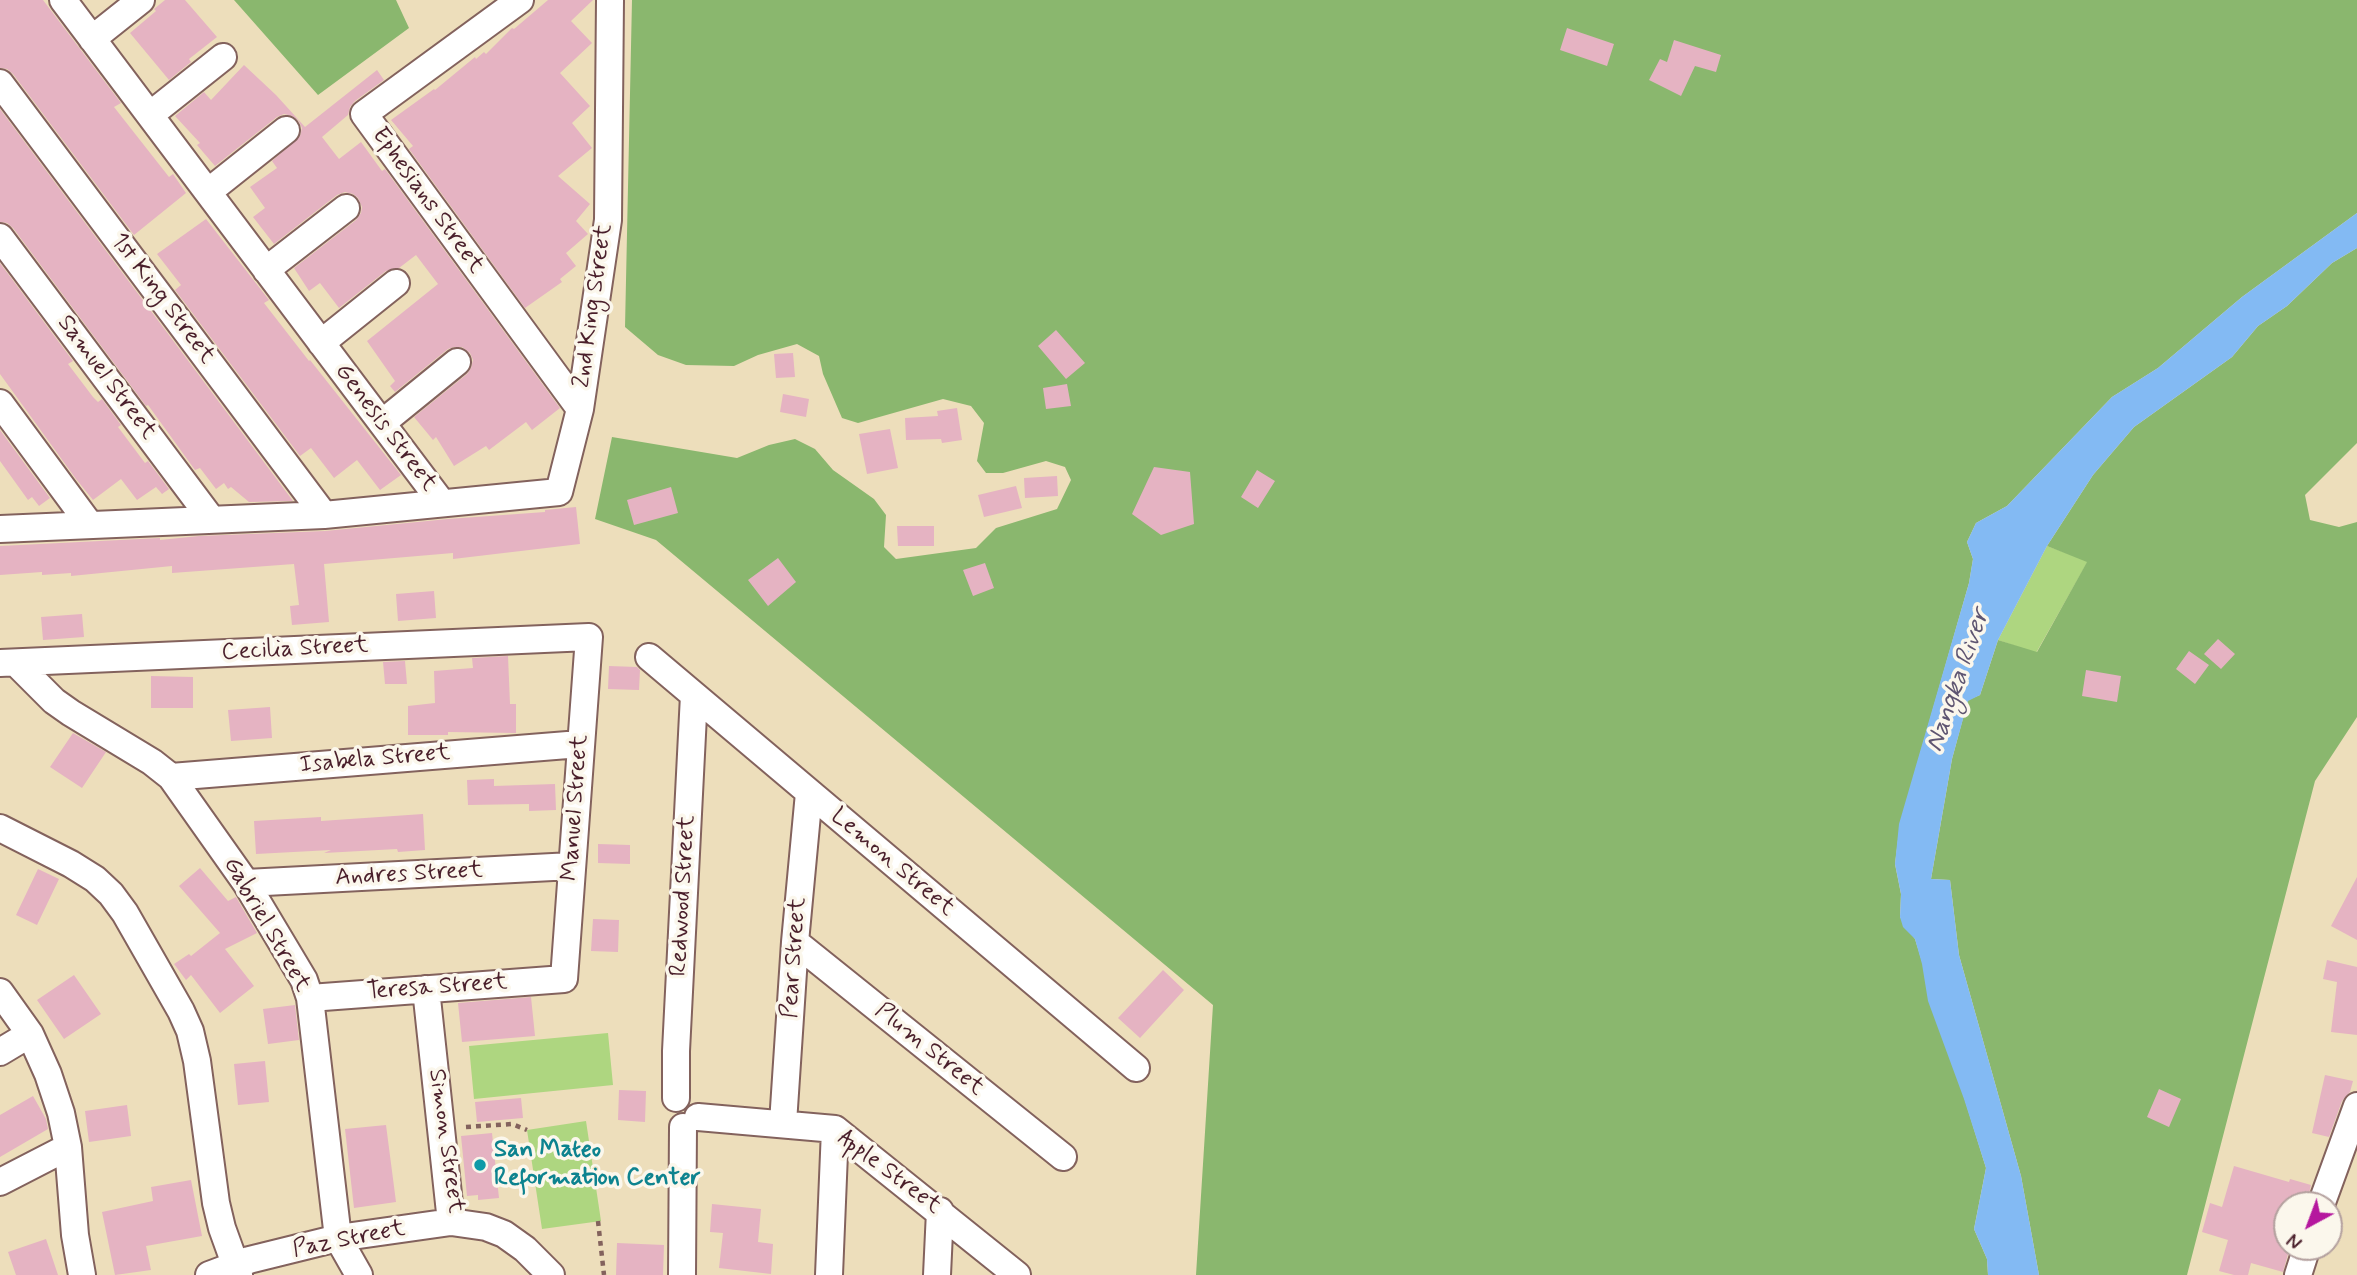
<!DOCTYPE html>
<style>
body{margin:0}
#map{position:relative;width:2357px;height:1275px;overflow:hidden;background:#eddebb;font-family:Mynerve,sans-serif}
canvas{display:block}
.north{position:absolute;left:2273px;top:1191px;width:70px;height:70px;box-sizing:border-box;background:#fbf7ec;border:2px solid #b4a19f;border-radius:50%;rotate:221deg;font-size:19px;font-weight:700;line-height:28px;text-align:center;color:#4a1f2b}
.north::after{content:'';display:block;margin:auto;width:24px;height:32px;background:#b5179e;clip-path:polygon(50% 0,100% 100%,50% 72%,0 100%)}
</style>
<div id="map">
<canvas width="2357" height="1275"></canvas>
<div class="north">N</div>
</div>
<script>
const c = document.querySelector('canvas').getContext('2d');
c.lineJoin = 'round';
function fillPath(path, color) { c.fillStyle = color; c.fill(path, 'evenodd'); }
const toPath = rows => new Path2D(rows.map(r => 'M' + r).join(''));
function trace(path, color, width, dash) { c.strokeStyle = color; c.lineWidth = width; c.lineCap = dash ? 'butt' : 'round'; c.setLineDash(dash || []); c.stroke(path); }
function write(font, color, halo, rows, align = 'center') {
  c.font = font + ' Mynerve,sans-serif'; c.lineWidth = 7; c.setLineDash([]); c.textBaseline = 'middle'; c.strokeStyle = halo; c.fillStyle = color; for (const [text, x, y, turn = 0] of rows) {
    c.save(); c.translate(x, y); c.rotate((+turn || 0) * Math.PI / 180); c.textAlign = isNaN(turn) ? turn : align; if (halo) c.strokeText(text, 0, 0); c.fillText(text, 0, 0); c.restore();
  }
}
const green = toPath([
 [2047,546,2088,561,2036,653,1998,640],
 [608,1033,613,1085,474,1099,469,1046],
 [586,1121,601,1221,542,1229,527,1130]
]);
const forest = toPath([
 [234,0,396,0,409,28,318,95],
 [632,0,2357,0,2357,213,2242,297,2158,368,2112,397,2007,506,1976,523,1967,542,1973,559,1969,583,1900,824,1895,864,1901,894,1900,917,1915,939,1986,1168,1974,1229,1987,1259,1988,1275,1196,1275,1213,1005,656,540,595,519,612,437,737,458,769,445,795,439,815,449,833,470,874,499,886,515,884,547,896,559,976,548,996,528,1057,509,1071,480,1065,467,1046,461,1003,473,986,473,977,461,984,423,971,406,943,399,858,423,842,418,823,374,819,356,797,344,758,355,734,366,686,365,658,355,625,327],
 [2357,248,2357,443,2305,495,2310,520,2339,527,2357,522,2357,717,2315,781,2187,1275,2039,1275,2021,1176,1959,955,1950,880,1931,879,1952,759,1968,700,1980,695,1998,640,2037,652,2087,562,2047,546,2093,475,2134,427,2232,357,2258,326,2287,306,2332,263]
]);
const water = toPath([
 [2357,213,2357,248,2332,263,2287,306,2258,326,2232,357,2134,427,2093,475,2047,546,1998,640,1980,695,1968,701,1952,759,1931,879,1950,880,1959,955,2021,1176,2039,1275,1988,1275,1987,1259,1974,1229,1986,1168,1964,1099,1928,1001,1922,964,1915,939,1903,927,1900,917,1901,894,1895,864,1899,824,1969,583,1973,559,1967,542,1976,523,2007,506,2112,397,2158,368,2242,297]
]);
const building = toPath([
 [0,0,43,0,121,103,114,107,169,177,173,174,186,193,134,235,13,74,7,69,0,68],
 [165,0,185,0,217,37,189,59,191,62,169,80,130,33,156,11,154,9],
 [548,0,593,0,571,21,592,43,560,73,590,106,572,123,592,148,558,176,590,204,576,221,588,234,566,253,576,266,560,279,562,282,525,308,409,149,413,146,391,120,434,89,435,90,475,57,476,59,484,52,486,54,512,28,514,29],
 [1567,28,1614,44,1607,66,1560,50],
 [1674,40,1721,55,1716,72,1695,66,1681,96,1649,80,1660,59,1667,62],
 [244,65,276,95,305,127,377,70,384,80,355,101,350,107,348,115,322,137,339,159,361,142,382,171,385,169,560,408,532,430,526,422,489,450,486,446,454,466,436,437,433,440,414,417,467,374,471,368,473,360,470,353,462,347,454,347,448,349,395,392,390,386,395,381,367,341,438,284,416,255,399,268,386,271,339,308,320,283,309,291,294,268,356,220,361,213,362,207,358,198,353,194,345,192,337,195,274,244,253,217,265,208,250,187,277,168,272,161,300,136,302,128,298,120,292,116,284,114,277,117,215,166,197,145,200,143,175,116,204,92,211,100],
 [0,109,293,501,249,502,231,487,228,489,224,483,216,489,200,468,195,470,148,405,146,406,13,228,7,223,0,222],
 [206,219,269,300,264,303,309,361,310,360,401,475,380,490,357,460,334,478,311,448,300,456,175,290,181,285,157,254],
 [0,263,73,361,68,364,93,397,98,402,102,399,121,425,118,427,145,463,148,461,169,489,162,494,156,487,137,500,121,479,93,500,76,479,0,374],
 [1056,330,1085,363,1066,379,1038,346],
 [793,353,795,377,776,378,774,354],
 [1067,384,1071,406,1046,409,1043,388],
 [783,394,809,399,806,417,780,412],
 [957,408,962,440,942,443,941,439,906,440,905,418,938,416,937,411],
 [890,429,898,468,867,474,859,434],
 [0,430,50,498,39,506,32,497,28,500,0,461],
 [1154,467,1190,472,1194,524,1161,535,1132,514],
 [1257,470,1275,481,1258,508,1241,497],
 [1057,476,1058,496,1025,498,1024,478],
 [1016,486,1022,508,984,517,978,495],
 [671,487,678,513,634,525,627,500],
 [576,507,580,544,453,559,453,553,324,564,329,622,292,625,290,606,299,605,294,564,172,573,172,566,71,576,71,573,42,575,42,572,0,575,0,546,160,538,160,540,199,536,325,531,448,519,545,512,545,510],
 [897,526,934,526,934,546,898,546],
 [778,558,796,582,768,606,748,580],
 [985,563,994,588,973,596,963,570],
 [434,591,436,618,398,621,396,594],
 [82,614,84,637,43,640,41,617],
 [2218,639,2235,654,2221,669,2204,654],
 [2189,651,2209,665,2195,684,2176,669],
 [508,656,510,704,516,704,516,733,448,732,448,735,408,735,408,706,435,703,434,671,473,668,472,658],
 [405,661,407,684,385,684,383,662],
 [609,666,637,667,640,670,639,690,608,689],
 [2086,670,2121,676,2117,702,2082,696],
 [151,676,193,677,193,708,151,708],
 [270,707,272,738,231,741,228,710],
 [73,733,106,752,82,788,50,767],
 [494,779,494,786,555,784,556,810,529,811,529,804,468,805,467,780],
 [423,814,425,850,398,852,397,849,324,853,331,850,256,854,254,821,321,817,321,821],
 [598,844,630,845,630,864,598,863],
 [200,868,228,901,236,897,257,933,225,949,254,986,220,1013,191,975,186,980,174,964,189,954,191,956,220,933,179,886],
 [38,869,59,879,37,925,16,915],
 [2357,877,2357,940,2331,926],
 [593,919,619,920,618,952,591,951],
 [2327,960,2357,967,2357,1035,2331,1032,2337,982,2323,979],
 [1163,970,1184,990,1140,1038,1118,1018],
 [74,975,101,1014,64,1039,37,1000],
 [531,997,535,1036,462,1042,458,1003],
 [295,1005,299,1040,268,1044,263,1009],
 [265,1061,269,1102,238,1105,234,1064],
 [2325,1075,2353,1081,2350,1092,2342,1101,2329,1137,2312,1133],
 [2159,1089,2181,1099,2169,1127,2147,1117],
 [619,1090,646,1091,645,1122,618,1120],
 [33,1096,46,1119,48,1129,0,1157,0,1115],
 [521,1098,523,1118,477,1122,475,1102],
 [127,1105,131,1136,89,1142,85,1111],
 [386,1125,396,1202,354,1208,345,1129],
 [492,1133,499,1198,478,1200,478,1195,467,1196,461,1136],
 [2234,1166,2289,1182,2290,1179,2311,1185,2306,1205,2287,1205,2287,1231,2284,1243,2287,1244,2287,1247,2290,1247,2283,1272,2251,1263,2248,1275,2234,1275,2219,1271,2228,1240,2202,1232,2210,1203,2222,1207],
 [191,1180,202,1236,146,1246,151,1270,115,1275,102,1212,153,1201,151,1187],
 [712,1204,761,1209,758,1242,773,1244,771,1274,719,1268,723,1233,710,1232],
 [46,1239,58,1275,16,1275,8,1252],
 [617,1243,664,1245,663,1275,616,1275]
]);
const path = toPath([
 [466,1127,512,1124,527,1130],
 [598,1221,604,1275]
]);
const minor = toPath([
 [63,0,442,503],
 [520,0,364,114,580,409],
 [92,39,141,0],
 [0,83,324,515],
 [150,115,223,57],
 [208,192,286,130],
 [0,237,212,520],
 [266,270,346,208],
 [321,343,396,283],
 [0,403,90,525],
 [382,423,457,362],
 [0,529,324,515,559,492,580,409,608,220,610,0],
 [649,657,1136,1068],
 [0,663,589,637,564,979,310,998],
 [16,663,54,701,71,713,152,762,171,777,246,883,304,980,310,998,338,1238,359,1275],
 [171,777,580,744],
 [0,828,71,864,95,879,111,894,125,913,181,1011,190,1031,197,1061,216,1203,222,1228,239,1275],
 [246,883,572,866],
 [795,942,1063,1157],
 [426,989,451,1222,486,1227,504,1234,525,1249,551,1275],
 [0,992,30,1034,48,1074,61,1113,68,1147,75,1235,82,1275],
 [0,1052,30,1034],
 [676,1098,676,1051,694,695],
 [698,1117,835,1129,1017,1275],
 [783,1123,795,942,809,793],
 [0,1182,68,1147],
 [2321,1205,2357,1106],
 [209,1275,249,1260,338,1238,451,1222],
 [682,1275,683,1127],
 [829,1275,835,1129],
 [937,1275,940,1211],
 [2298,1275,2307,1247]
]);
const markers = [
 [480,1165,7,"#0f9aa8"]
];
const streetNames = [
 ["Ephesians Street",427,201,54],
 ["1st King Street",162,299,53],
 ["2nd King Street",594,306,-82],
 ["Samuel Street",106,378,53],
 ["Genesis Street",385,428,53],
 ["Cecilia Street",295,650,-3],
 ["Isabela Street",375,760,-5],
 ["Manuel Street",576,808,-86],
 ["Lemon Street",892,863,40],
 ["Andres Street",409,875,-3],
 ["Redwood Street",684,896,-87],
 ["Gabriel Street",266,925,60],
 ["Pear Street",795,958,-86],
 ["Teresa Street",437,988,-4],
 ["Plum Street",929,1050,39],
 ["Simon Street",445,1141,82],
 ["Apple Street",889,1173,37],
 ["Paz Street",349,1240,-11]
];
const cultureNames = [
 ["San Mateo",494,1151],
 ["Reformation Center",494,1179]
];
const waterNames = [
 ["Nangka River",1959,681,-71]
];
fillPath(green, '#aed680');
fillPath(forest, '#8ab76e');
fillPath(water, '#83baf3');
fillPath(building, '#e5b3c2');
trace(minor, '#83625d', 30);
trace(path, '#83625d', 4.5, [5, 5]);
trace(minor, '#fff', 26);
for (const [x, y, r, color] of markers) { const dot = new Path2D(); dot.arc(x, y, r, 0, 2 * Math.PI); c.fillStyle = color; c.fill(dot); trace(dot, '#fbf7ec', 2.5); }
write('24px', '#4a1f2b', '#fbf7ec', streetNames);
write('bold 24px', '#0d838f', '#fbf7ec', cultureNames, 'left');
write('italic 26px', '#5e5571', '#fbf7ec', waterNames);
</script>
